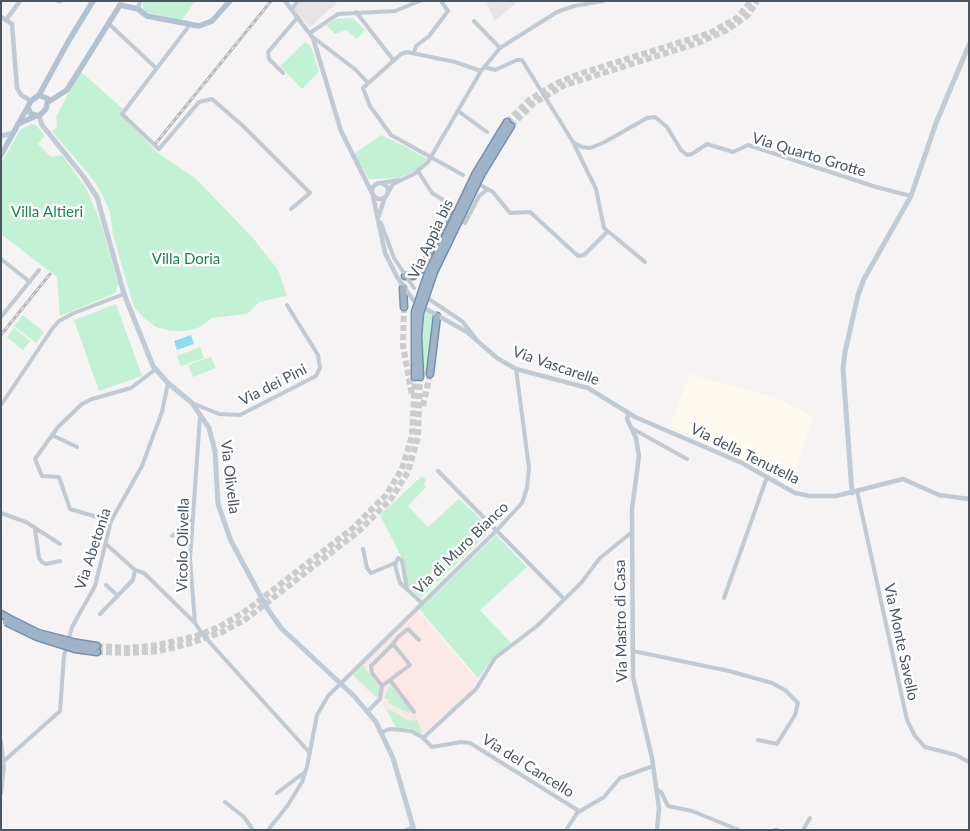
<!DOCTYPE html>
<style>
body{margin:0}
#map{position:relative;width:970px;height:831px;overflow:hidden;background:#f5f3f3;font-family:Lato,sans-serif}
canvas{display:block}
.frame{position:absolute;inset:0;border:2px solid #4a5661;pointer-events:none}
</style>
<div id="map">
<canvas width="970" height="831"></canvas>
<div class="frame"></div>
</div>
<script>
const c = document.querySelector('canvas').getContext('2d');
c.lineJoin = 'round';
function fillPath(path, color) { c.fillStyle = color; c.fill(path, 'evenodd'); }
const toPath = rows => new Path2D(rows.map(r => 'M' + r).join(''));
function trace(path, color, width, dash) { c.strokeStyle = color; c.lineWidth = width; c.lineCap = dash ? 'butt' : 'round'; c.setLineDash(dash || []); c.stroke(path); }
function write(font, color, halo, rows, align = 'center') {
  c.font = font + ' Lato,sans-serif'; c.lineWidth = 5; c.setLineDash([]); c.textBaseline = 'middle'; c.strokeStyle = halo; c.fillStyle = color; for (const [text, x, y, turn = 0] of rows) {
    c.save(); c.translate(x, y); c.rotate((+turn || 0) * Math.PI / 180); c.textAlign = isNaN(turn) ? turn : align; if (halo) c.strokeText(text, 0, 0); c.fillText(text, 0, 0); c.restore();
  }
}
const commercial = toPath([
 [690,374,779,399,813,416,790,487,751,464,670,426]
]);
const education = toPath([
 [301,1,339,1,310,27,294,9],
 [486,1,518,1,495,21]
]);
const medical = toPath([
 [417,610,477,680,470,692,422,734,410,728,396,728,379,698,374,697,352,675]
]);
const green = toPath([
 [144,1,195,1,182,20,145,12,142,4],
 [353,18,365,30,357,39,346,30,335,34,326,25,337,19],
 [305,42,311,46,319,72,302,89,280,66],
 [80,71,124,110,121,115,158,153,195,178,253,238,278,270,287,296,259,302,247,314,212,318,200,327,186,331,171,331,156,327,144,318,134,307,113,235,110,212,103,196,95,182,52,131,57,127,56,117],
 [32,124,36,125,45,136,38,144,51,157,62,155,86,188,100,220,118,284,116,292,111,295,60,316,57,277,1,234,1,164,20,130],
 [381,135,404,146,427,159,417,170,399,178,369,179,354,154],
 [116,304,142,376,99,391,74,320],
 [425,310,432,316,434,323,426,375,423,375,421,350],
 [23,315,44,332,36,343,14,326],
 [14,328,30,341,23,350,7,337],
 [200,347,204,358,181,366,177,356],
 [211,357,216,368,193,377,188,365],
 [422,476,426,480,424,483,426,487,408,506,428,527,459,499,487,525,488,530,485,536,421,598,408,587,402,558,380,515],
 [496,535,527,567,480,610,511,643,492,659,478,678,419,609],
 [363,665,380,689,378,698,353,675],
 [390,685,411,711,409,713,388,703,389,700,384,698],
 [386,708,410,721,417,719,422,734,410,728,396,728]
]);
const water = toPath([
 [191,335,194,344,177,350,174,341]
]);
const trunkTunnel = toPath([
 [507,122,529,100,555,84,582,73,710,33,737,18,751,1],
 [511,126,534,103,565,85,698,43,727,30,748,15,757,1],
 [404,307,403,346,412,395],
 [423,406,430,374],
 [97,646,128,648,158,645,196,636,219,627,243,613,353,528,386,495,402,469,412,436,415,377],
 [97,652,128,653,159,651,188,644,222,632,246,619,359,531,391,499,408,472,418,437,420,377]
]);
const minor = toPath([
 [58,1,61,1],
 [138,9,140,1],
 [292,9,298,1],
 [356,12,394,61],
 [474,21,500,48],
 [108,23,156,68],
 [189,26,122,114,159,149,199,102,212,99,242,125,310,193,291,209],
 [310,33,338,14,395,11,420,1],
 [314,38,356,70,368,83],
 [414,52,416,46,429,36,448,11,441,1],
 [484,67,495,70,517,60,522,60,573,142,582,147,590,148,603,143,647,118,655,117,667,127,681,150,687,155,692,154,707,144,733,152,748,145,876,187,911,196],
 [283,73,269,59,268,52,298,17],
 [458,111,487,132],
 [574,144,596,189,604,228,645,262],
 [418,171,432,193,448,203,442,213],
 [463,175,391,135,370,106,363,88,401,54,407,52,455,62,481,71],
 [379,183,399,180],
 [482,186,493,192,510,213,530,212,578,256,584,255,607,232],
 [388,193,393,184,414,174,428,162,481,71,500,48,557,12,574,6,603,1],
 [381,223,394,258,414,288],
 [465,223,479,196,488,189],
 [1,259,30,282],
 [429,299,463,322,476,339],
 [1,317,39,270],
 [192,403,219,414,240,415,316,376,320,368,318,355,287,305],
 [1,405,52,329,59,321,74,313,124,294],
 [200,416,190,559,195,623,203,635,310,753],
 [633,429,687,459],
 [52,435,77,447],
 [438,471,564,599],
 [857,491,907,720,915,736,925,747,956,755,969,762],
 [1,513,26,522,60,544],
 [111,521,70,509,59,477,42,476,35,459,58,427,82,404,92,399,131,388,156,369],
 [35,529,39,558,42,562,46,564,60,561],
 [172,536,193,519],
 [106,544,135,570,144,573,195,623],
 [363,549,367,568,371,573,395,563],
 [106,585,118,596],
 [407,589,402,560,398,558,395,565,400,583,422,603],
 [724,598,767,477],
 [100,614,133,580,135,570],
 [393,644,398,637,408,629,419,640],
 [633,651,729,671,772,683,785,690,798,703,795,715,777,744,758,740],
 [390,680,414,712],
 [368,711,380,699,382,686,410,665,393,644,371,666,372,673,382,686],
 [382,732,390,729,411,731,422,737,432,747,461,742,470,743,579,811],
 [423,738,476,689,495,658,537,626,581,583,600,558,632,532],
 [1,741,4,767,1,793],
 [4,761,60,711,64,656,72,627,95,586,111,521,142,466,162,412,168,383],
 [656,789,661,792,668,806,692,811,739,830],
 [277,793,305,772],
 [225,802,244,817,253,830],
 [268,830,288,805,302,782,307,767,317,715,328,696,497,530,522,503,527,488,529,468,516,369],
 [406,830,413,827],
 [566,830,577,813,604,797,620,778,653,766],
 [774,830,777,830],
 [803,830,810,818]
]);
const tertiary = toPath([
 [285,1,313,38,341,131,372,193],
 [1,17,12,24,17,88,21,95,31,101],
 [6,20,20,1],
 '372 191a8 8 0 1 1 16 0a8 8 0 1 1-16 0Z',
 [373,196,385,253,397,277,414,301],
 [379,215,385,197],
 [426,309,467,332,497,358,516,369,588,388,635,417,742,463,795,493,810,496,836,496,903,479,939,495,969,499],
 [629,413,627,419,636,438,639,456,632,509,633,677,652,758,659,808,657,830]
]);
const secondary = toPath([
 [39,116,42,125,83,176,97,197,124,294,153,366,168,383,192,403,209,428,215,451,218,504,231,541,267,608,281,628,354,696,376,722,393,758,414,830],
 [1,136,13,133],
 [852,493,843,369,845,352,858,295,864,279,911,196,936,123,969,45]
]);
const primary = toPath([
 [39,95,68,42,93,1],
 [48,102,67,90,120,5,138,9,147,16,199,26,212,21,230,1],
 [18,124,36,116],
 [1,155,31,101,39,95,48,99,46,109,39,116,31,114,28,108]
]);
const trunk = toPath([
 [476,173,507,122],
 [481,175,511,126],
 [405,276,413,276,421,269,454,215],
 [403,288,404,307],
 [415,312,415,377],
 [420,313,418,336,420,377],
 [430,374,437,316],
 [1,614,8,618],
 [77,643,97,646],
 [75,649,97,652]
]);
const rail = toPath([
 [156,143,271,1],
 [1,335,50,274]
]);
const trunkBridge = toPath([
 [415,312,428,273,476,173],
 [420,313,434,272,481,175],
 [8,618,38,633,77,643],
 [6,622,37,637,75,649]
]);
const streetNames = [
 ["Via Quarto Grotte",809,155,17],
 ["Via Appia bis",431,239,-65],
 ["Via Vascarelle",556,366,19],
 ["Via dei Pini",273,385,-27],
 ["Via della Tenutella",745,454,26],
 ["Via Olivella",230,477,83],
 ["Vicolo Olivella",183,545,-89],
 ["Via di Muro Bianco",461,548,-44],
 ["Via Abetonia",93,549,-72],
 ["Via Mastro di Casa",621,621,-91],
 ["Via Monte Savello",901,642,78],
 ["Via del Cancello",528,766,32]
];
const parkNames = [
 ["Villa Altieri",47,212],
 ["Villa Doria",186,259]
];
fillPath(commercial, '#fdf9ef');
fillPath(education, '#e6e4e5');
fillPath(medical, '#fce8e6');
fillPath(green, '#c3f1d5');
fillPath(water, '#90daee');
trace(trunkTunnel, '#caccce', 6, [6, 3]);
trace(trunk, '#7690ad', 9);
trace(minor, '#c1cad2', 4);
trace(tertiary, '#c1cad2', 4.5);
trace(secondary, '#c1cbd6', 5);
trace(primary, '#b3c2d1', 5.5);
trace(trunk, '#9fb4c9', 6);
trace(rail, '#b5b8bd', 3);
trace(rail, '#fff', 1, [4]);
trace(trunkBridge, '#7690ad', 9, []);
trace(trunkBridge, '#9fb4c9', 6);
write('15px', '#4a5661', '#fff', streetNames);
write('15px', '#17864f', '#fff', parkNames);
</script>
